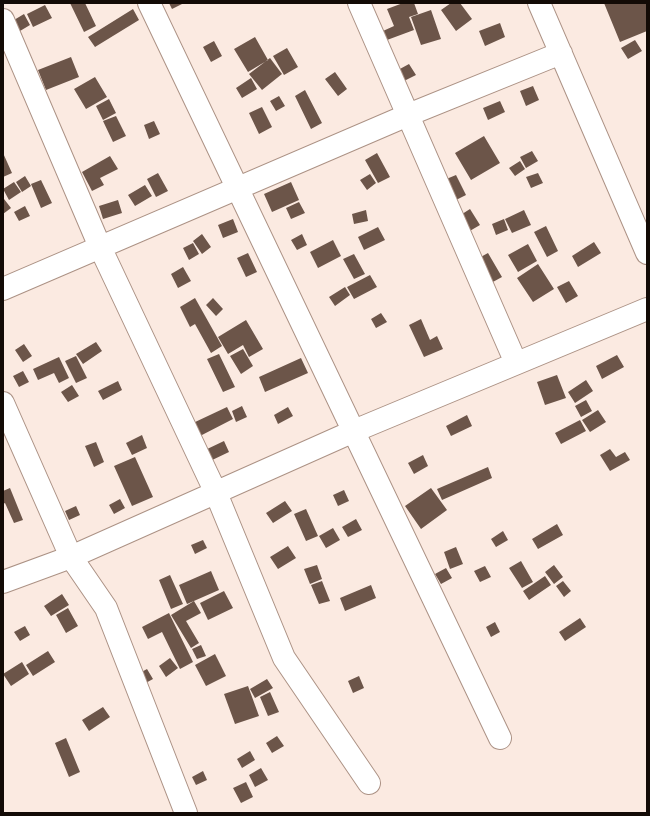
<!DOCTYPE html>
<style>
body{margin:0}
#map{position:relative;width:650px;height:816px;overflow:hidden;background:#fbeae1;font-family:"Times New Roman",serif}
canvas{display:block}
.frame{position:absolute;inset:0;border:4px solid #130b06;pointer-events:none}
</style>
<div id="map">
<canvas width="650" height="816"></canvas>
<div class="frame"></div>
</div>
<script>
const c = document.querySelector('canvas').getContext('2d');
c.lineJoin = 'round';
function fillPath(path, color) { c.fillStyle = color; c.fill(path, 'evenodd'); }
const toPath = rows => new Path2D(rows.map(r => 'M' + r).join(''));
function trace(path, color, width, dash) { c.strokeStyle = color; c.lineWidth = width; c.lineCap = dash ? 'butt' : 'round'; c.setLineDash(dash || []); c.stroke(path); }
const building = toPath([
 [70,3,85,3,96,26,84,32],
 [169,3,184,3,172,9],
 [403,3,414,3,418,14,409,17,414,30,387,40,383,31,394,26,387,9],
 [451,3,460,3,472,19,456,31,441,10],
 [604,3,647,3,647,31,620,42],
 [45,5,52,18,33,27,27,14],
 [133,9,139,20,95,47,88,37],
 [431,10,441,39,421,45,411,17],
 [24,14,30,25,20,31,14,20],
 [500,23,505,37,485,46,479,31],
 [255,37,268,60,248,72,234,49],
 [635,40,642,51,628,59,621,48],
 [214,41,222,56,211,62,203,47],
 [287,48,298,67,284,75,273,56],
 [71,57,79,77,46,90,38,70],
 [270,58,282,74,262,90,249,74],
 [409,64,416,75,404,81,398,70],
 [335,72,347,89,338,96,325,79],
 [95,77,107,97,86,109,74,89],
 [251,78,257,89,242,98,236,88],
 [533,86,539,100,526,106,520,91],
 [305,90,322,123,311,129,295,96],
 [279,96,285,106,276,111,270,101],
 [109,99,116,113,103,120,96,106],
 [500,101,505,112,488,120,483,108],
 [262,107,272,127,259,134,249,113],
 [116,116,126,136,113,142,103,121],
 [154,121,160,134,149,139,144,125],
 [484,136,500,163,471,180,455,153],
 [532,151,538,161,526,168,520,157],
 [3,153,12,173,3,177],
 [377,153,390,177,378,183,365,160],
 [110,156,118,169,100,178,104,185,92,191,82,172],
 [520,161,525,169,515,176,509,168],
 [158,173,168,191,156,197,147,179],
 [538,173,543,183,531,188,526,177],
 [370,174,376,183,367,190,360,180],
 [456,175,466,195,454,201,444,180],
 [25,176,31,186,22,192,16,182],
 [41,180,52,203,41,208,31,184],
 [14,182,21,192,9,200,3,189],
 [291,182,299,200,272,212,264,194],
 [145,185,152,196,135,206,128,195],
 [4,199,11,208,3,214,3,200],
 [118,200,122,213,103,219,99,206],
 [299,202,305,213,291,219,286,208],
 [25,206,30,216,19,221,14,212],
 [470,209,480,225,468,232,459,216],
 [366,210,368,221,354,224,352,214],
 [524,210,531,225,512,233,505,219],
 [233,219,238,232,223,238,218,225],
 [504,219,508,230,496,235,492,224],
 [546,226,558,251,547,257,534,232],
 [378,227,385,240,364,250,358,237],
 [202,234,211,247,202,254,193,241],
 [302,234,307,245,297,250,291,240],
 [333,240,341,256,318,268,310,252],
 [594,242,601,253,578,267,572,256],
 [193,243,199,254,189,260,183,248],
 [528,244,537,261,518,272,508,255],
 [248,253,257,272,246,277,237,258],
 [488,253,502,277,491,283,477,259],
 [354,254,365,274,354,279,343,259],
 [538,264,554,289,533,302,517,278],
 [183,267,191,281,178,288,171,274],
 [370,275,377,287,354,299,347,287],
 [569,281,578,296,566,303,557,287],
 [345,287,350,295,335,306,329,297],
 [195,298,222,346,211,353,195,324,190,327,180,307],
 [213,298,223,309,216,316,206,305],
 [381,313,387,322,376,328,371,319],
 [421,319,430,340,437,336,443,349,424,357,409,325],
 [246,320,263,349,249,357,243,345,228,354,218,337],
 [96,342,102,351,83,364,76,354],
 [24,344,32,356,23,362,15,350],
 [243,349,253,366,241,374,230,356],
 [219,354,235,387,223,392,207,359],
 [617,355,624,367,602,379,596,366],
 [76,356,87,378,76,383,65,361],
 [59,357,69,378,59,383,54,373,38,380,33,369],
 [301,358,308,373,265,392,259,377],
 [23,371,29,382,19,387,13,376],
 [557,375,566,398,545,405,537,382],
 [586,380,593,391,575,403,568,392],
 [118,381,122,390,103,400,98,391],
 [72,385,79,396,68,402,61,392],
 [586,400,592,411,581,417,575,406],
 [242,406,247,417,236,422,232,411],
 [227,407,233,419,200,436,193,423],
 [288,407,293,416,278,424,274,415],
 [598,410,606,422,590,432,582,420],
 [467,415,472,426,451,436,446,426],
 [580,420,586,431,561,444,555,433],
 [142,435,147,448,132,455,126,443],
 [224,441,229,452,208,462,203,451],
 [96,442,104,462,94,467,85,446],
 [610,449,616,457,625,452,630,460,610,471,600,455],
 [423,455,428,466,414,474,408,463],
 [135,457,153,497,132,506,114,466],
 [488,467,492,478,442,500,437,489],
 [10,488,23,520,14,523,5,503,3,504,3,491],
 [431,488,447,510,421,529,405,506],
 [344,490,349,501,338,506,333,495],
 [120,499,125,508,114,514,109,505],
 [285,501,292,511,273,523,266,513],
 [76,506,80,515,69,520,65,511],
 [306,509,318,536,306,541,294,514],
 [356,519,362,530,348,537,342,527],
 [557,524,563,535,538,549,532,539],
 [333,528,340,540,326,548,319,536],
 [503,531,508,540,496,547,491,539],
 [203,540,207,548,195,554,191,545],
 [288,546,296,558,278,569,270,557],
 [456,547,463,564,450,569,444,552],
 [521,561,533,582,522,588,509,568],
 [317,565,322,579,310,584,304,569],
 [554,565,563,577,554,584,545,572],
 [485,566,491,577,480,582,474,571],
 [446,568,452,578,441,584,435,574],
 [211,571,219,590,187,604,179,585],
 [170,575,183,604,171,609,159,580],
 [545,576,551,585,529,600,523,591],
 [322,581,330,601,319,604,311,585],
 [563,581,571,591,564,597,556,586],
 [371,585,376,598,345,611,340,598],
 [224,591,233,608,208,620,200,603],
 [62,594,69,605,51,616,44,606],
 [194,601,201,613,186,621,199,643,191,648,171,615],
 [68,608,78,626,66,633,56,615],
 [169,613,193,662,180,669,162,632,148,639,142,627],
 [580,618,586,627,565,641,559,632],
 [495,622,500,632,491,637,486,627],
 [25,626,30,635,20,641,14,632],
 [201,645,206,656,197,659,192,649],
 [48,651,55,662,33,676,26,665],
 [215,654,226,676,206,686,195,665],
 [170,658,178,668,166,677,159,666],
 [22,662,29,674,11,686,3,674],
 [147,669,153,679,142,685,136,675],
 [359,676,364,688,353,693,348,681],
 [267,679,273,688,255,698,250,689],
 [248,686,259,716,235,724,224,694],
 [270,692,279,712,268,716,260,697],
 [103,707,110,717,89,731,82,720],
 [277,736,284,746,272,753,266,743],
 [66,738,80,772,69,777,55,743],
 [250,751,255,760,242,768,237,759],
 [261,768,268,780,255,787,249,775],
 [203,771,207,780,196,785,192,777],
 [246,782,253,797,241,803,233,788]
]);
const minor = toPath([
 [149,3,500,738],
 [359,3,516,363],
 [539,3,647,253],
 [3,20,100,247,216,493,284,658,369,783],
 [3,289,408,115,561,53],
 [3,403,71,557,106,608,186,813],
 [3,582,71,557,354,431,647,309]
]);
fillPath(building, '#6c5549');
trace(minor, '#ac9285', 24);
trace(minor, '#fff', 22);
</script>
